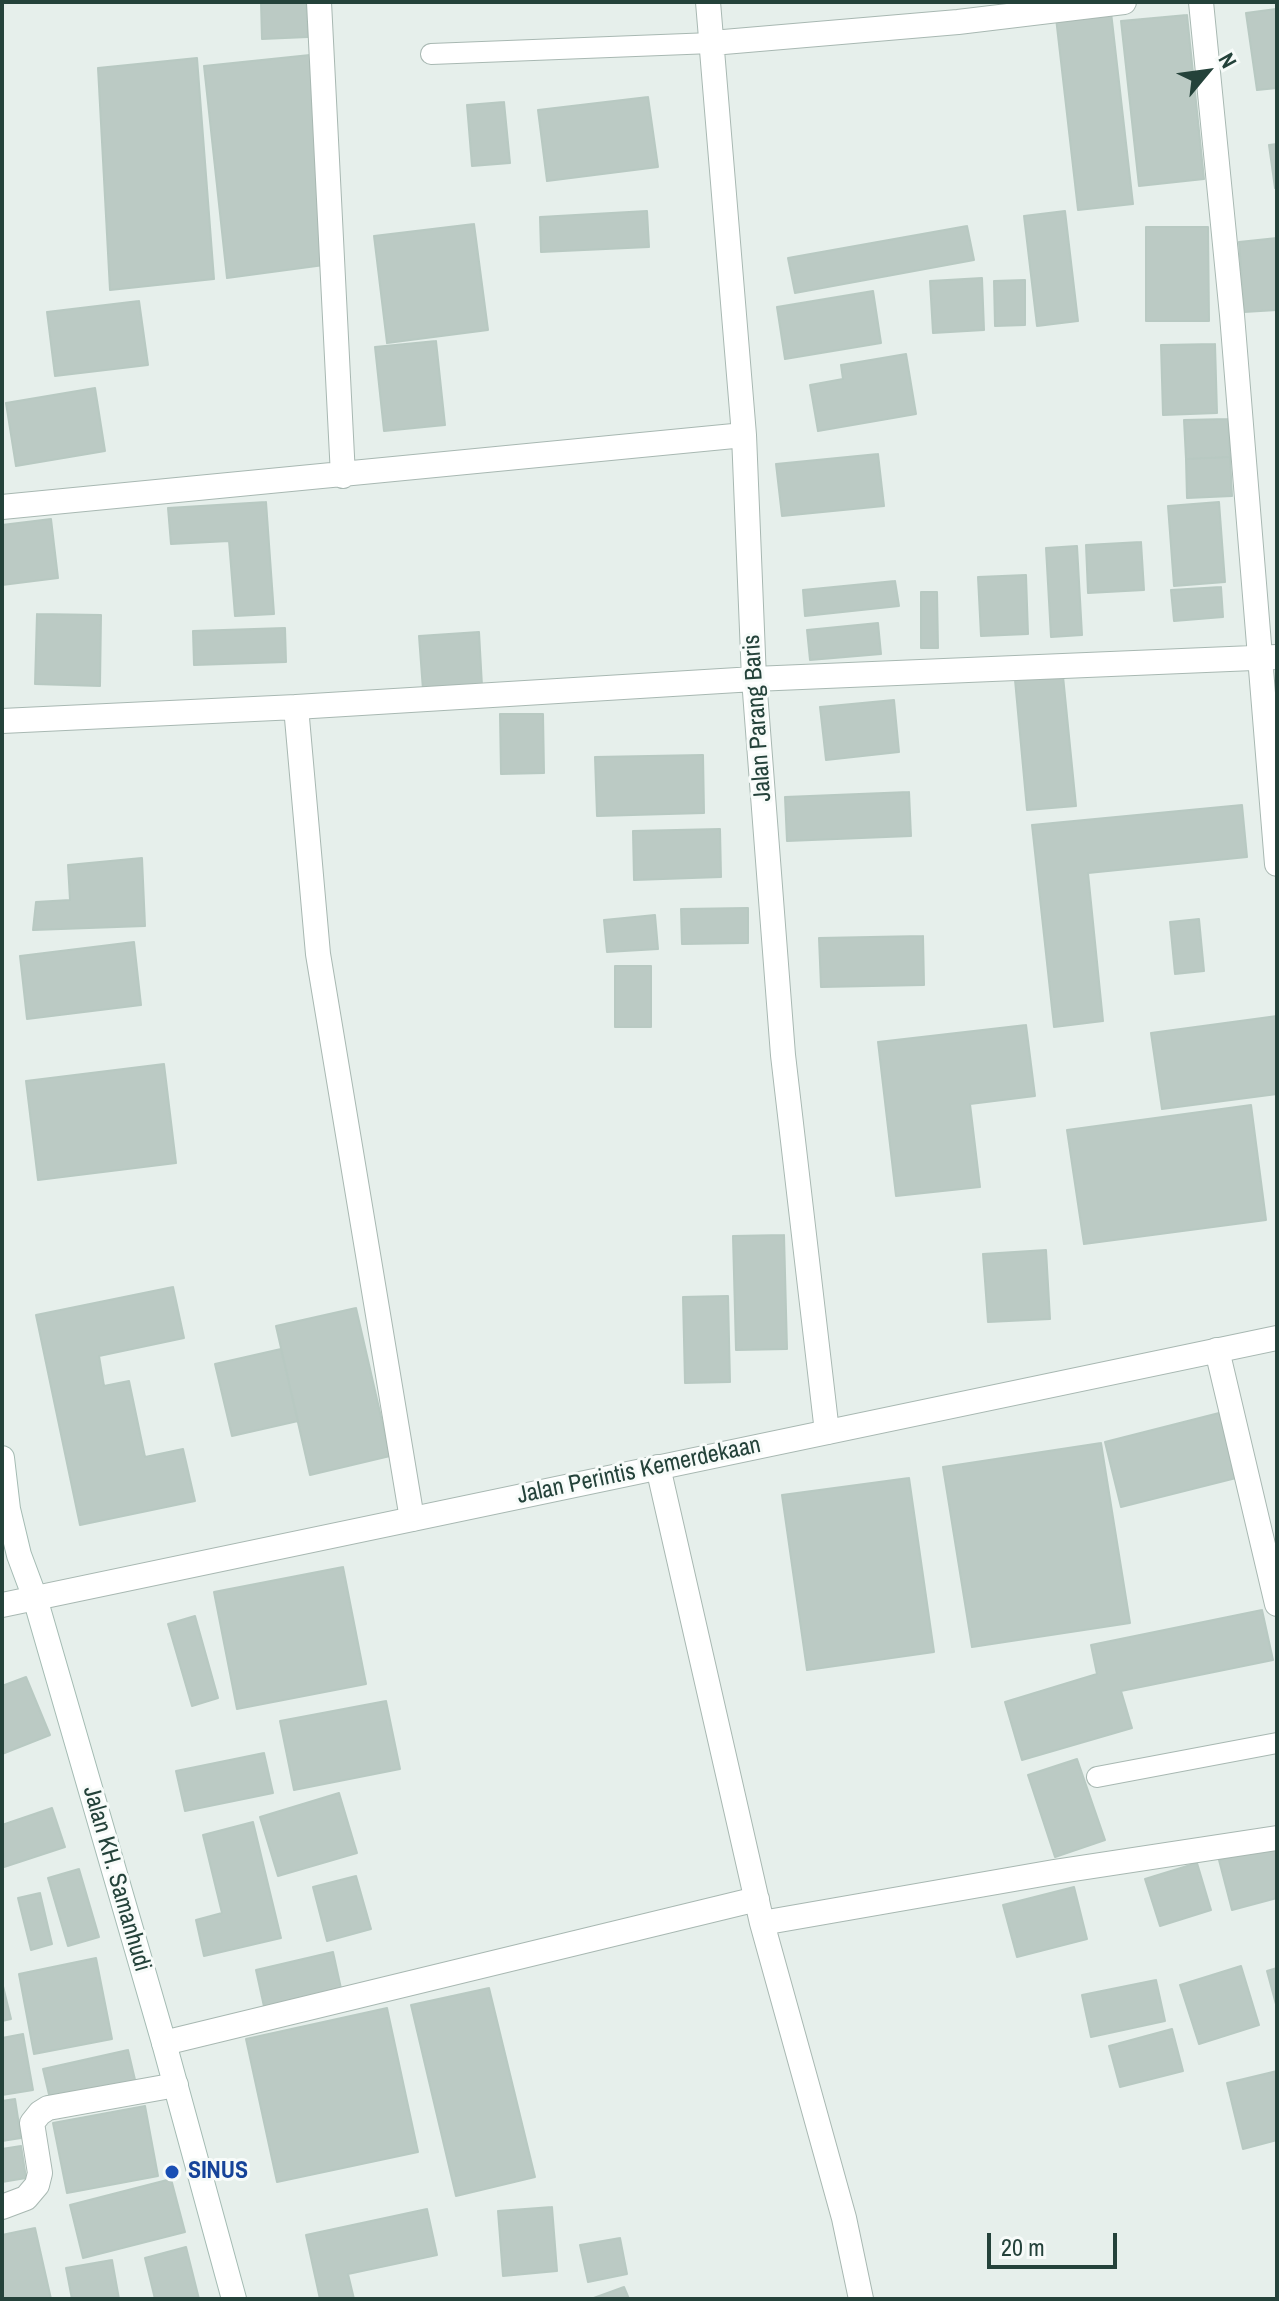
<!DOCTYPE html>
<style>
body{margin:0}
#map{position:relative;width:1279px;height:2301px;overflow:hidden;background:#e6efeb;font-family:"Archivo Narrow",sans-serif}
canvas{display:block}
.frame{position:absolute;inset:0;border:4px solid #24423a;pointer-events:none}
.north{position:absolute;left:1167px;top:32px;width:80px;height:80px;-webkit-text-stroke:6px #f7fbf9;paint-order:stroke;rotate:61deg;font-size:22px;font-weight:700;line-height:32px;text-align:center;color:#24423a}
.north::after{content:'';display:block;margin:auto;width:28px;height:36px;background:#24423a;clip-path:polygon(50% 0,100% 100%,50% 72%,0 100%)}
.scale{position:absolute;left:987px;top:2233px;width:130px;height:36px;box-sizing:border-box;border:4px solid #24423a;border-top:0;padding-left:10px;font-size:24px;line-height:28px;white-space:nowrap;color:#24423a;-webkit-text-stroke:6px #f7fbf9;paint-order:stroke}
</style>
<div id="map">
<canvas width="1279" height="2301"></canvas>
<div class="frame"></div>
<div class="north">N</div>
<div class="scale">20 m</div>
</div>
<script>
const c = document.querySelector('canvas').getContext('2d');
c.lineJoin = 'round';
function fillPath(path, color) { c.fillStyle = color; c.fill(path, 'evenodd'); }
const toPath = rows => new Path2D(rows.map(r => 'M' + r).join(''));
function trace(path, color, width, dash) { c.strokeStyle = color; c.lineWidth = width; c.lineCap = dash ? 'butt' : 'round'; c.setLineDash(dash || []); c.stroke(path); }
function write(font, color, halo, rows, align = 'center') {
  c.font = font + ' "Archivo Narrow",sans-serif'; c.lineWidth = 6; c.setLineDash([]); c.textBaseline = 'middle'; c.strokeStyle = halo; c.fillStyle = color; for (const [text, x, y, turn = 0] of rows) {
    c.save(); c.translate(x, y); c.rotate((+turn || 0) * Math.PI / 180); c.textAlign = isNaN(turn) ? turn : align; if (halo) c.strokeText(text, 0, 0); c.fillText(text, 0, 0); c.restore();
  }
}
const building = toPath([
 [261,2,306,2,308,37,262,39,261,2],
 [1276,9,1277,88,1257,90,1246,13,1276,9],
 [1111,12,1133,204,1078,210,1056,18,1111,12],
 [1187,15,1204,179,1139,186,1121,21,1187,15],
 [310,55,324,265,227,278,204,66,310,55],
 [197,58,214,279,110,290,98,68,197,58],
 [648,97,658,167,547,181,538,110,648,97],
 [504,102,510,163,472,166,467,105,504,102],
 [1277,144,1277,188,1275,188,1269,145,1277,144],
 [647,211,649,247,541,252,540,217,647,211],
 [1065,211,1078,321,1037,326,1024,216,1065,211],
 [474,224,488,330,387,343,374,236,474,224],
 [967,226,974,260,795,293,788,258,967,226],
 [1146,227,1208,227,1209,321,1146,321,1146,227],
 [1277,238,1277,310,1244,312,1239,242,1277,238],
 [982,278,984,330,933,333,930,281,982,278],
 [1025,280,1025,325,995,326,994,281,1025,280],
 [873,291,881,343,785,359,777,307,873,291],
 [139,301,148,365,55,376,47,312,139,301],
 [436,341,445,425,384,431,375,347,436,341],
 [1215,344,1217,413,1163,415,1161,345,1215,344],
 [906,354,916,414,818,431,810,385,843,379,841,365,906,354],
 [95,388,105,451,16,466,6,403,95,388],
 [1228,419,1230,457,1186,459,1184,420,1228,419],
 [878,454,884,506,782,516,776,464,878,454],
 [1230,457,1232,496,1187,498,1186,459,1230,457],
 [266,502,274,614,235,616,229,541,171,544,168,508,266,502],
 [1219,502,1225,582,1174,586,1168,506,1219,502],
 [51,519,58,578,2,585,2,525,51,519],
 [1141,542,1144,590,1088,593,1086,545,1141,542],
 [1077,546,1082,635,1051,637,1046,548,1077,546],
 [1026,575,1028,634,981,636,978,577,1026,575],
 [895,581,899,606,805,616,803,590,895,581],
 [1221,587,1223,617,1174,621,1171,590,1221,587],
 [921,592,937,592,938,648,921,648,921,592],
 [37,614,101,615,100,686,35,684,37,614],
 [878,623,881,654,810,660,807,630,878,623],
 [285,628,286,662,194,665,193,631,285,628],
 [479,632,482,686,423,690,419,636,479,632],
 [1063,676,1076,806,1027,810,1015,680,1063,676],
 [894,700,899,752,826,760,820,707,894,700],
 [500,714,543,714,544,773,501,774,500,714],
 [703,755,704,813,597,816,595,757,703,755],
 [909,792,911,836,787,841,785,797,909,792],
 [1242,805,1247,857,1088,873,1103,1021,1054,1027,1032,825,1242,805],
 [720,829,721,877,634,880,633,831,720,829],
 [142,858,145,926,33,930,36,902,70,900,68,865,142,858],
 [748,908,748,943,682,944,681,909,748,908],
 [655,915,658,949,607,952,604,920,655,915],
 [1199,919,1204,971,1175,974,1170,922,1199,919],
 [923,936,924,985,821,987,819,938,923,936],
 [134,942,141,1005,27,1019,20,956,134,942],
 [615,966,651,966,651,1027,615,1027,615,966],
 [1277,1016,1277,1094,1162,1109,1151,1033,1277,1016],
 [1026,1025,1035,1096,970,1104,980,1187,896,1196,878,1042,1026,1025],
 [164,1064,176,1163,38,1180,26,1081,164,1064],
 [1251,1105,1266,1220,1084,1244,1067,1130,1251,1105],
 [784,1235,787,1349,736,1350,733,1236,784,1235],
 [1046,1250,1050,1319,988,1322,983,1254,1046,1250],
 [173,1287,184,1338,99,1356,104,1386,129,1381,145,1457,183,1449,195,1501,80,1525,36,1315,173,1287],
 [728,1296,730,1382,685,1383,683,1297,728,1296],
 [356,1308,390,1456,310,1475,276,1326,356,1308],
 [281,1349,298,1421,232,1436,215,1364,281,1349],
 [1227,1411,1244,1476,1121,1507,1105,1442,1227,1411],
 [1101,1443,1130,1623,972,1647,943,1467,1101,1443],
 [909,1478,934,1652,807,1670,782,1495,909,1478],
 [343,1567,366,1684,237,1709,214,1592,343,1567],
 [1262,1610,1273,1660,1121,1691,1132,1728,1022,1760,1005,1702,1097,1674,1091,1645,1262,1610],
 [195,1616,218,1698,192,1706,168,1624,195,1616],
 [26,1677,50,1735,2,1754,2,1686,26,1677],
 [386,1701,400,1769,294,1790,280,1721,386,1701],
 [264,1753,273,1793,185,1811,176,1771,264,1753],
 [1077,1759,1105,1840,1055,1857,1028,1775,1077,1759],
 [339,1793,357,1853,278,1876,260,1817,339,1793],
 [52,1808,65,1847,4,1867,2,1825,52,1808],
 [253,1822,281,1938,204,1956,196,1920,222,1913,203,1835,253,1822],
 [1277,1845,1277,1898,1232,1910,1219,1860,1277,1845],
 [1197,1863,1211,1910,1160,1926,1145,1879,1197,1863],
 [79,1869,99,1937,68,1946,48,1878,79,1869],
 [356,1876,371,1929,327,1941,313,1887,356,1876],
 [1074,1887,1087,1939,1017,1957,1003,1905,1074,1887],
 [40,1893,52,1944,31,1950,18,1898,40,1893],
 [333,1952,342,1993,265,2011,256,1970,333,1952],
 [96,1958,112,2039,34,2054,19,1974,96,1958],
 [1241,1966,1259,2025,1199,2044,1180,1985,1241,1966],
 [1277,1968,1277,2008,1267,1971,1277,1968],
 [1156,1980,1165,2021,1091,2037,1082,1995,1156,1980],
 [2,1982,11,2019,2,2021,2,1982],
 [489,1988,535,2177,456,2196,411,2005,489,1988],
 [387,2008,418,2152,277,2182,246,2039,387,2008],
 [1172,2029,1183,2071,1120,2087,1109,2046,1172,2029],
 [23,2034,33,2090,2,2095,2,2038,23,2034],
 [128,2050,136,2084,51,2103,43,2069,128,2050],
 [1277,2071,1277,2140,1243,2149,1227,2083,1277,2071],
 [15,2099,21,2138,2,2141,2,2101,15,2099],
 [145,2106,158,2176,67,2193,53,2123,145,2106],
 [21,2146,26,2178,2,2182,2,2149,21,2146],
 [171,2179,185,2232,83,2258,70,2205,171,2179],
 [552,2207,557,2271,503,2276,498,2211,552,2207],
 [427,2209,437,2255,348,2274,354,2299,320,2299,306,2235,427,2209],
 [35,2228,51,2299,2,2299,2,2235,35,2228],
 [620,2238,627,2274,588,2282,580,2245,620,2238],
 [186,2247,199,2299,155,2299,145,2258,186,2247],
 [112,2260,119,2299,72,2299,66,2268,112,2260],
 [624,2287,629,2299,591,2299,624,2287]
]);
const service = toPath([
 [431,54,712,43],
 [1097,1777,1277,1743]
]);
const minor = toPath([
 [319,2,343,476],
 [708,2,744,435,754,679,783,1055,827,1432],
 [1201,2,1232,315,1277,864],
 [712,43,958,22,1124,2],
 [2,507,744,435],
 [296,707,318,954,412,1519],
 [2,721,296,707,754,679,1277,657],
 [1217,1350,1277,1604],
 [658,1467,762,1923,844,2218,861,2299],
 [762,1923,1054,1872,1277,1838],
 [164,2043,757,1899],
 [2,2207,26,2198,37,2185,40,2173,32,2123,40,2113,48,2108,176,2085]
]);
const tertiary = toPath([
 [2,1605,1277,1338]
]);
const secondary = toPath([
 [2,1458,8,1509,19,1555,35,1598,164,2043,234,2299]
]);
const markers = [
 [172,2172,8,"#1a4fb4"]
];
const streetNames = [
 ["Jalan Parang Baris",758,718,-94],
 ["Jalan Perintis Kemerdekaan",639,1471,-12],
 ["Jalan KH. Samanhudi",116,1879,74]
];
const transitNames = [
 ["SINUS",188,2172]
];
fillPath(building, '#bbcac4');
trace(building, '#b8c9c2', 2);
trace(service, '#a8b8b2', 22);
trace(minor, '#a8b8b2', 26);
trace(tertiary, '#a8b8b2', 26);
trace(secondary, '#a4bbb3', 26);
trace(service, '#fff', 20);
trace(minor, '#fff', 24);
trace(tertiary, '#fff', 24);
trace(secondary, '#fff', 24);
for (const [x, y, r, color] of markers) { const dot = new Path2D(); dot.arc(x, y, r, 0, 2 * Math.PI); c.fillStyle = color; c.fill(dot); trace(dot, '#f7fbf9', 3); }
write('24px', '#24423a', '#f7fbf9', streetNames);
write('bold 24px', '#164399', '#f7fbf9', transitNames, 'left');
</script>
